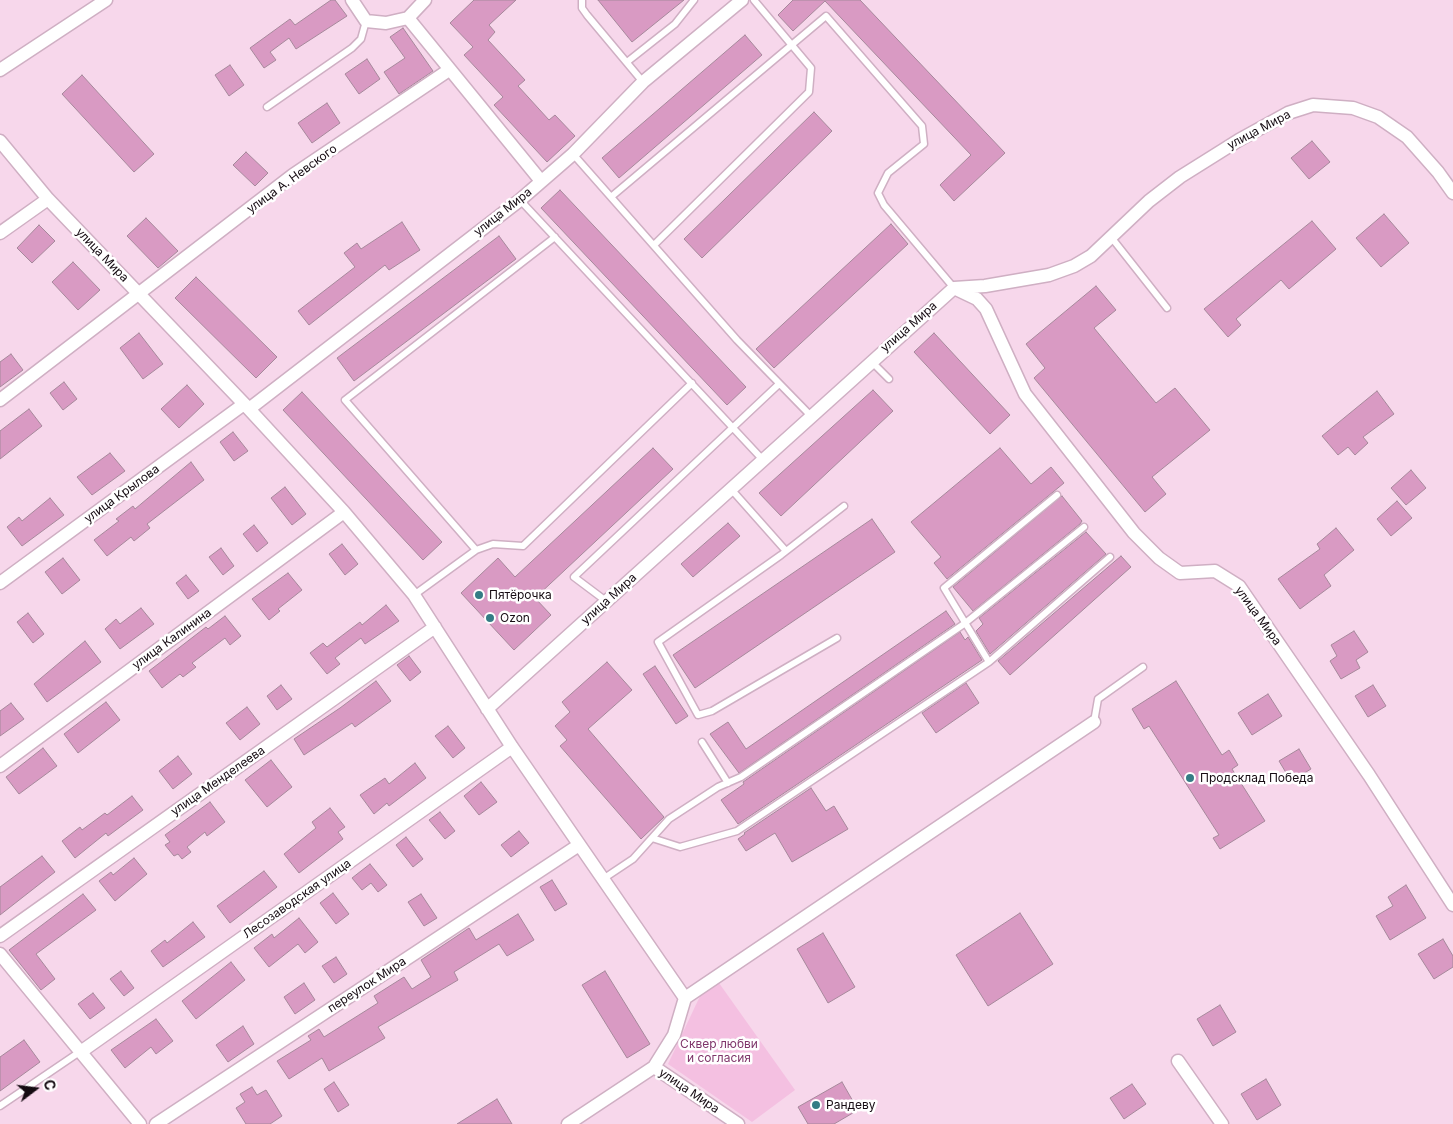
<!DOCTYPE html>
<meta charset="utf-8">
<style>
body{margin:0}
#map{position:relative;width:1453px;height:1124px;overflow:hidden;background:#f7d7eb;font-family:Inter,sans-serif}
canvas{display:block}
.north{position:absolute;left:10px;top:1064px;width:50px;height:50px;-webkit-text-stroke:4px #fff;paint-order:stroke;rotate:75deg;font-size:14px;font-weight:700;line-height:20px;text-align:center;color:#150b12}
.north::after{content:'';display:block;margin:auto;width:18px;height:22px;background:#150b12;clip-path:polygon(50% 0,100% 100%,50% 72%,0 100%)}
</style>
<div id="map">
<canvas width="1453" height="1124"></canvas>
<div class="north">С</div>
</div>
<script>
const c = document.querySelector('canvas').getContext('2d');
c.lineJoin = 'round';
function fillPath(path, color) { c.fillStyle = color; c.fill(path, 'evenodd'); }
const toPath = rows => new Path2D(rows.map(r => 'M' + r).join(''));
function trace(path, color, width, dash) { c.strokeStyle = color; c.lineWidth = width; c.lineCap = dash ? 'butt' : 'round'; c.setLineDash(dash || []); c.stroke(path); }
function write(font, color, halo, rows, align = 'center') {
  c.font = font + ' Inter,sans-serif'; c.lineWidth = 5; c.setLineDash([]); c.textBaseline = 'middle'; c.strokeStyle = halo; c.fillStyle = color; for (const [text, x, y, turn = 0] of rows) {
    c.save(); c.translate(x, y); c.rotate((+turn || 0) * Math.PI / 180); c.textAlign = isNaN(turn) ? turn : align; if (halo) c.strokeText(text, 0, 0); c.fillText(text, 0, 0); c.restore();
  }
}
const green = toPath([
 [719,983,795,1090,752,1122,668,1064,701,994]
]);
const building = toPath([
 [331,0,335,0,347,16,296,49,289,38,270,52,276,60,264,68,250,48,290,19,295,25,331,0],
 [474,0,516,0,489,25,495,32,488,40,525,80,518,86,549,120,555,115,575,136,547,162,494,105,503,97,464,55,473,47,450,23,474,0],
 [598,0,684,0,632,42,598,0],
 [793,0,860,0,1005,153,954,201,940,185,971,155,825,1,793,31,778,15,793,0],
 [403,28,433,71,399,94,384,72,405,58,390,37,403,28],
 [745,35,762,55,619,178,602,158,745,35],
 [367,59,380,79,359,94,345,74,367,59],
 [230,65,244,85,229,96,215,75,230,65],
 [82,75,154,154,134,172,62,94,82,75],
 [327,103,340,123,312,143,298,123,327,103],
 [814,112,832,131,702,258,684,239,814,112],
 [1312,141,1330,162,1309,179,1291,158,1312,141],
 [246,152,268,173,255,186,233,165,246,152],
 [560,190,746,387,727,405,541,208,560,190],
 [1384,214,1409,243,1381,267,1356,238,1384,214],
 [146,218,178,251,158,268,127,236,146,218],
 [1312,221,1336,249,1289,289,1281,280,1236,319,1241,325,1228,337,1204,309,1312,221],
 [402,222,420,250,389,270,385,265,309,325,298,311,355,267,344,253,357,243,361,249,402,222],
 [891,224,908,244,774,368,756,349,891,224],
 [39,225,55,241,32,263,17,248,39,225],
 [499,236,516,259,354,381,337,358,499,236],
 [73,262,100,290,78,310,52,282,73,262],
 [196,277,277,357,256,378,175,298,196,277],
 [1096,286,1116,310,1094,328,1156,403,1175,388,1210,430,1152,477,1166,494,1145,512,1034,378,1045,368,1026,344,1096,286],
 [139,333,163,364,143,379,120,348,139,333],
 [934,333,1010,415,990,434,914,352,934,333],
 [11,354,23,370,0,387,0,362,11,354],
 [64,382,77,399,63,410,50,393,64,382],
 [187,385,204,404,179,428,161,409,187,385],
 [873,390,893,411,781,516,759,493,873,390],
 [1377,391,1394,414,1363,437,1368,443,1355,455,1348,447,1338,455,1322,436,1377,391],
 [302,392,442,542,423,560,283,410,302,392],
 [29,409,42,426,0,459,0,431,29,409],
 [233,432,248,451,234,461,220,442,233,432],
 [653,448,673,469,535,598,551,615,514,650,461,593,498,558,515,577,653,448],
 [1000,448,1031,484,1051,467,1064,483,947,579,934,563,941,557,911,522,1000,448],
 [110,453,125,471,92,495,77,477,110,453],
 [191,462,204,480,147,524,150,528,134,541,131,537,107,556,94,540,119,521,116,519,133,506,135,509,191,462],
 [1411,470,1426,488,1406,505,1391,488,1411,470],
 [285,487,306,514,292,525,271,498,285,487],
 [1062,496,1082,521,1080,524,973,611,953,587,1062,496],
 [50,498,64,515,22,546,7,527,19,517,22,521,50,498],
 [1397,501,1412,518,1391,536,1377,519,1397,501],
 [872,519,895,552,695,688,673,655,872,519],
 [728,523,740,536,693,577,681,564,728,523],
 [254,525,268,543,257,552,243,534,254,525],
 [1336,528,1354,550,1324,575,1331,586,1300,609,1278,579,1320,549,1317,544,1336,528],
 [1086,532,1106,554,990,654,976,631,983,624,979,618,1086,532],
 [342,544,358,564,345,575,329,554,342,544],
 [221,548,234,566,223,575,209,557,221,548],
 [1121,556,1131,567,1010,675,998,661,1121,556],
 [63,558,80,580,62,594,45,572,63,558],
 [288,573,302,590,278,609,280,611,269,620,252,599,288,573],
 [186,575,199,591,188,599,176,583,186,575],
 [386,605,399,621,365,644,361,638,335,658,340,664,327,674,310,653,323,643,327,647,360,622,362,625,386,605],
 [141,608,154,624,120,649,105,629,116,619,120,624,141,608],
 [946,611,955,624,739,773,710,734,728,722,746,749,946,611],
 [28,613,44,634,33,643,17,622,28,613],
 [225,616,241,636,230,645,225,638,192,663,196,667,183,677,180,674,162,688,149,671,206,627,208,629,225,616],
 [1354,631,1368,652,1356,660,1360,668,1341,679,1330,661,1337,656,1331,645,1354,631],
 [960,632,965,640,968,637,982,660,738,824,721,800,744,784,743,782,960,632],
 [85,641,101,662,47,702,34,684,85,641],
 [409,656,421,672,410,681,397,665,409,656],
 [607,662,632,690,588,729,664,817,641,839,560,746,567,740,555,726,570,712,562,702,607,662],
 [655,666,688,716,676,724,643,674,655,666],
 [376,681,391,701,355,727,352,723,304,755,294,739,340,708,376,681],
 [1176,681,1222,755,1229,750,1238,765,1232,769,1265,821,1220,849,1213,838,1219,835,1149,726,1144,729,1132,709,1176,681],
 [966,683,979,703,936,733,922,713,966,683],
 [281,685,292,699,277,710,267,696,281,685],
 [1373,685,1386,706,1368,717,1355,696,1373,685],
 [1268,694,1282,716,1252,735,1238,713,1268,694],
 [106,702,120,720,78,753,64,734,106,702],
 [11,703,24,719,0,736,0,711,11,703],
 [247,707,260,724,240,740,226,723,247,707],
 [448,726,465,748,453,758,435,736,448,726],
 [43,748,57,766,19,794,6,777,43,748],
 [1299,749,1311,769,1291,781,1279,761,1299,749],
 [178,756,192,774,173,789,159,771,178,756],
 [271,760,292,787,267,807,245,780,271,760],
 [415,763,426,778,389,806,387,803,374,814,360,795,385,778,389,784,415,763],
 [481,782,497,802,479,815,464,796,481,782],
 [811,788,826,811,834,806,848,829,792,862,775,833,746,851,738,839,745,834,744,833,811,788],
 [132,796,143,810,108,836,106,833,75,858,62,841,80,827,82,830,105,813,107,815,132,796],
 [210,802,225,822,207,836,205,832,187,847,191,852,182,859,178,854,174,856,165,845,170,842,165,835,210,802],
 [330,808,345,827,338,832,343,839,299,873,284,854,316,828,312,822,330,808],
 [440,812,455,831,445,839,429,820,440,812],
 [519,831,529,843,511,857,501,845,519,831],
 [406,837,423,859,413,867,396,845,406,837],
 [42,856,55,872,0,915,0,887,42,856],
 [134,858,147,874,115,901,99,881,111,872,113,875,134,858],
 [370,864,387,885,378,892,371,883,362,890,352,878,370,864],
 [264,871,277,887,230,923,217,906,264,871],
 [552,880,567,904,555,911,540,887,552,880],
 [1406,885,1426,918,1390,940,1376,916,1393,906,1388,897,1406,885],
 [333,893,349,914,336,924,320,903,333,893],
 [83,894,96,910,36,954,55,979,41,990,9,950,83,894],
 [421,894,437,918,424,926,408,902,421,894],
 [1020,913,1053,964,988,1006,956,955,1020,913],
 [518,914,534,940,507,956,499,944,454,972,458,980,378,1027,385,1038,329,1071,322,1058,289,1079,277,1061,311,1040,308,1036,319,1029,324,1037,378,1003,374,996,404,977,412,989,431,977,421,960,469,928,476,940,518,914],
 [299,918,318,942,305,953,298,944,269,967,254,948,272,934,274,938,299,918],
 [193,922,205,937,163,967,151,951,165,940,167,943,193,922],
 [823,933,855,987,828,1003,797,949,823,933],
 [1443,939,1453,956,1453,967,1434,979,1418,954,1443,939],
 [336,957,347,974,334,983,322,966,336,957],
 [231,962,245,980,196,1019,182,1001,231,962],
 [121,971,134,988,124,996,110,979,121,971],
 [605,971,650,1044,627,1058,582,985,605,971],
 [304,983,315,1000,295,1014,284,997,304,983],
 [93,993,105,1008,90,1019,78,1004,93,993],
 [1220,1005,1236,1032,1213,1046,1197,1019,1220,1005],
 [156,1019,173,1041,156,1054,151,1047,125,1068,111,1050,156,1019],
 [243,1026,254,1044,228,1062,216,1045,243,1026],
 [24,1040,40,1062,0,1091,0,1057,24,1040],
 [1266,1079,1281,1105,1257,1120,1241,1094,1266,1079],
 [334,1082,349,1105,338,1112,324,1089,334,1082],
 [842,1082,858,1110,834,1124,808,1124,798,1107,842,1082],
 [1132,1084,1146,1104,1124,1119,1110,1098,1132,1084],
 [252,1087,257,1095,266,1090,282,1116,270,1124,246,1124,236,1108,245,1102,240,1094,252,1087],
 [497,1099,512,1124,457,1124,497,1099]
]);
const lane = toPath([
 [582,0,582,8,587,15,643,82],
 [627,62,675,24,694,0],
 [267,107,352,48,361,39,366,21],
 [573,154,737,340,811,416],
 [611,197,826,16,922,126,924,144,888,173,878,193,884,205,954,288],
 [520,200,763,460],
 [1111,237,1167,308],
 [654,245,809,92,811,68,754,0],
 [871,361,889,379],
 [731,489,786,551],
 [1057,495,944,588,989,662,1110,557],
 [476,550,493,544,523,546,692,383],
 [414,595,476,550,345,400,555,237],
 [606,601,574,577,779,384],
 [837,638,712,711,698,715,658,642,781,555,844,506],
 [1094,722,1098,699,1143,667],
 [702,742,728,783],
 [652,838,680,847,737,831,989,662],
 [603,879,633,859,669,819,718,787,741,777,964,624,1084,527],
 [0,1106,81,1051]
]);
const street = toPath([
 [352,0,366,21,386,23,408,18,541,181],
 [408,18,425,0],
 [0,70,106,0],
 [0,141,48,199,249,409,344,512,414,595,512,747,685,998,674,1035,654,1067,738,1124],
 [0,233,48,199],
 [954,288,977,299,986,309,1025,394,1134,533,1159,558,1180,573,1215,571,1239,586,1369,775,1453,905],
 [0,400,293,175,449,70],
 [249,409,520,200,573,154,643,82,742,0],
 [0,583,244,404],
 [487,709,954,288,985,286,1049,275,1074,266,1091,256,1149,201,1180,177,1239,140,1288,113,1313,105,1353,108,1378,117,1407,137,1438,172,1453,193],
 [0,766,344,512],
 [0,936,435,627],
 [0,954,140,1124],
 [685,998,1094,722],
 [82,1051,512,747],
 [1178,1061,1222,1124],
 [156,1124,579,845],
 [568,1124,654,1067]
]);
const markers = [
 [479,595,5,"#347c85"],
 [490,618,5,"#347c85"],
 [1190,778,5,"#347c85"],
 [816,1105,5,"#347c85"]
];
const streetNames = [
 ["улица Мира",1259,130,-28],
 ["улица А. Невского",292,179,-36],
 ["улица Мира",503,212,-38],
 ["улица Мира",102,255,46],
 ["улица Мира",909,327,-41],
 ["улица Крылова",122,494,-36],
 ["улица Мира",609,599,-42],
 ["улица Мира",1258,616,54],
 ["улица Калинина",172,639,-36],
 ["улица Менделеева",218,781,-35],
 ["Лесозаводская улица",297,899,-35],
 ["переулок Мира",367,985,-33],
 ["улица Мира",689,1091,34]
];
const poiNames = [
 ["Пятёрочка",489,595],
 ["Ozon",500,618],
 ["Продсклад Победа",1200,778],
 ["Рандеву",826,1105]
];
const parkNames = [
 ["Сквер любви",719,1044],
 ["и согласия",719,1058]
];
fillPath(green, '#f4c0e1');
fillPath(building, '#d99ac3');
trace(building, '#a6889b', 1);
trace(lane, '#cfafc3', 9);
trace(street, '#cfafc3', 15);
trace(lane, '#fff', 6);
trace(street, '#fff', 12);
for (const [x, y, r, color] of markers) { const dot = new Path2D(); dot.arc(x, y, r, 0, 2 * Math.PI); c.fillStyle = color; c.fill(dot); trace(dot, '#fff', 2); }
write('12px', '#150b12', '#fff', streetNames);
write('12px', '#150b12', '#fff', poiNames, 'left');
write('12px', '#7f356a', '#fff', parkNames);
</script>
